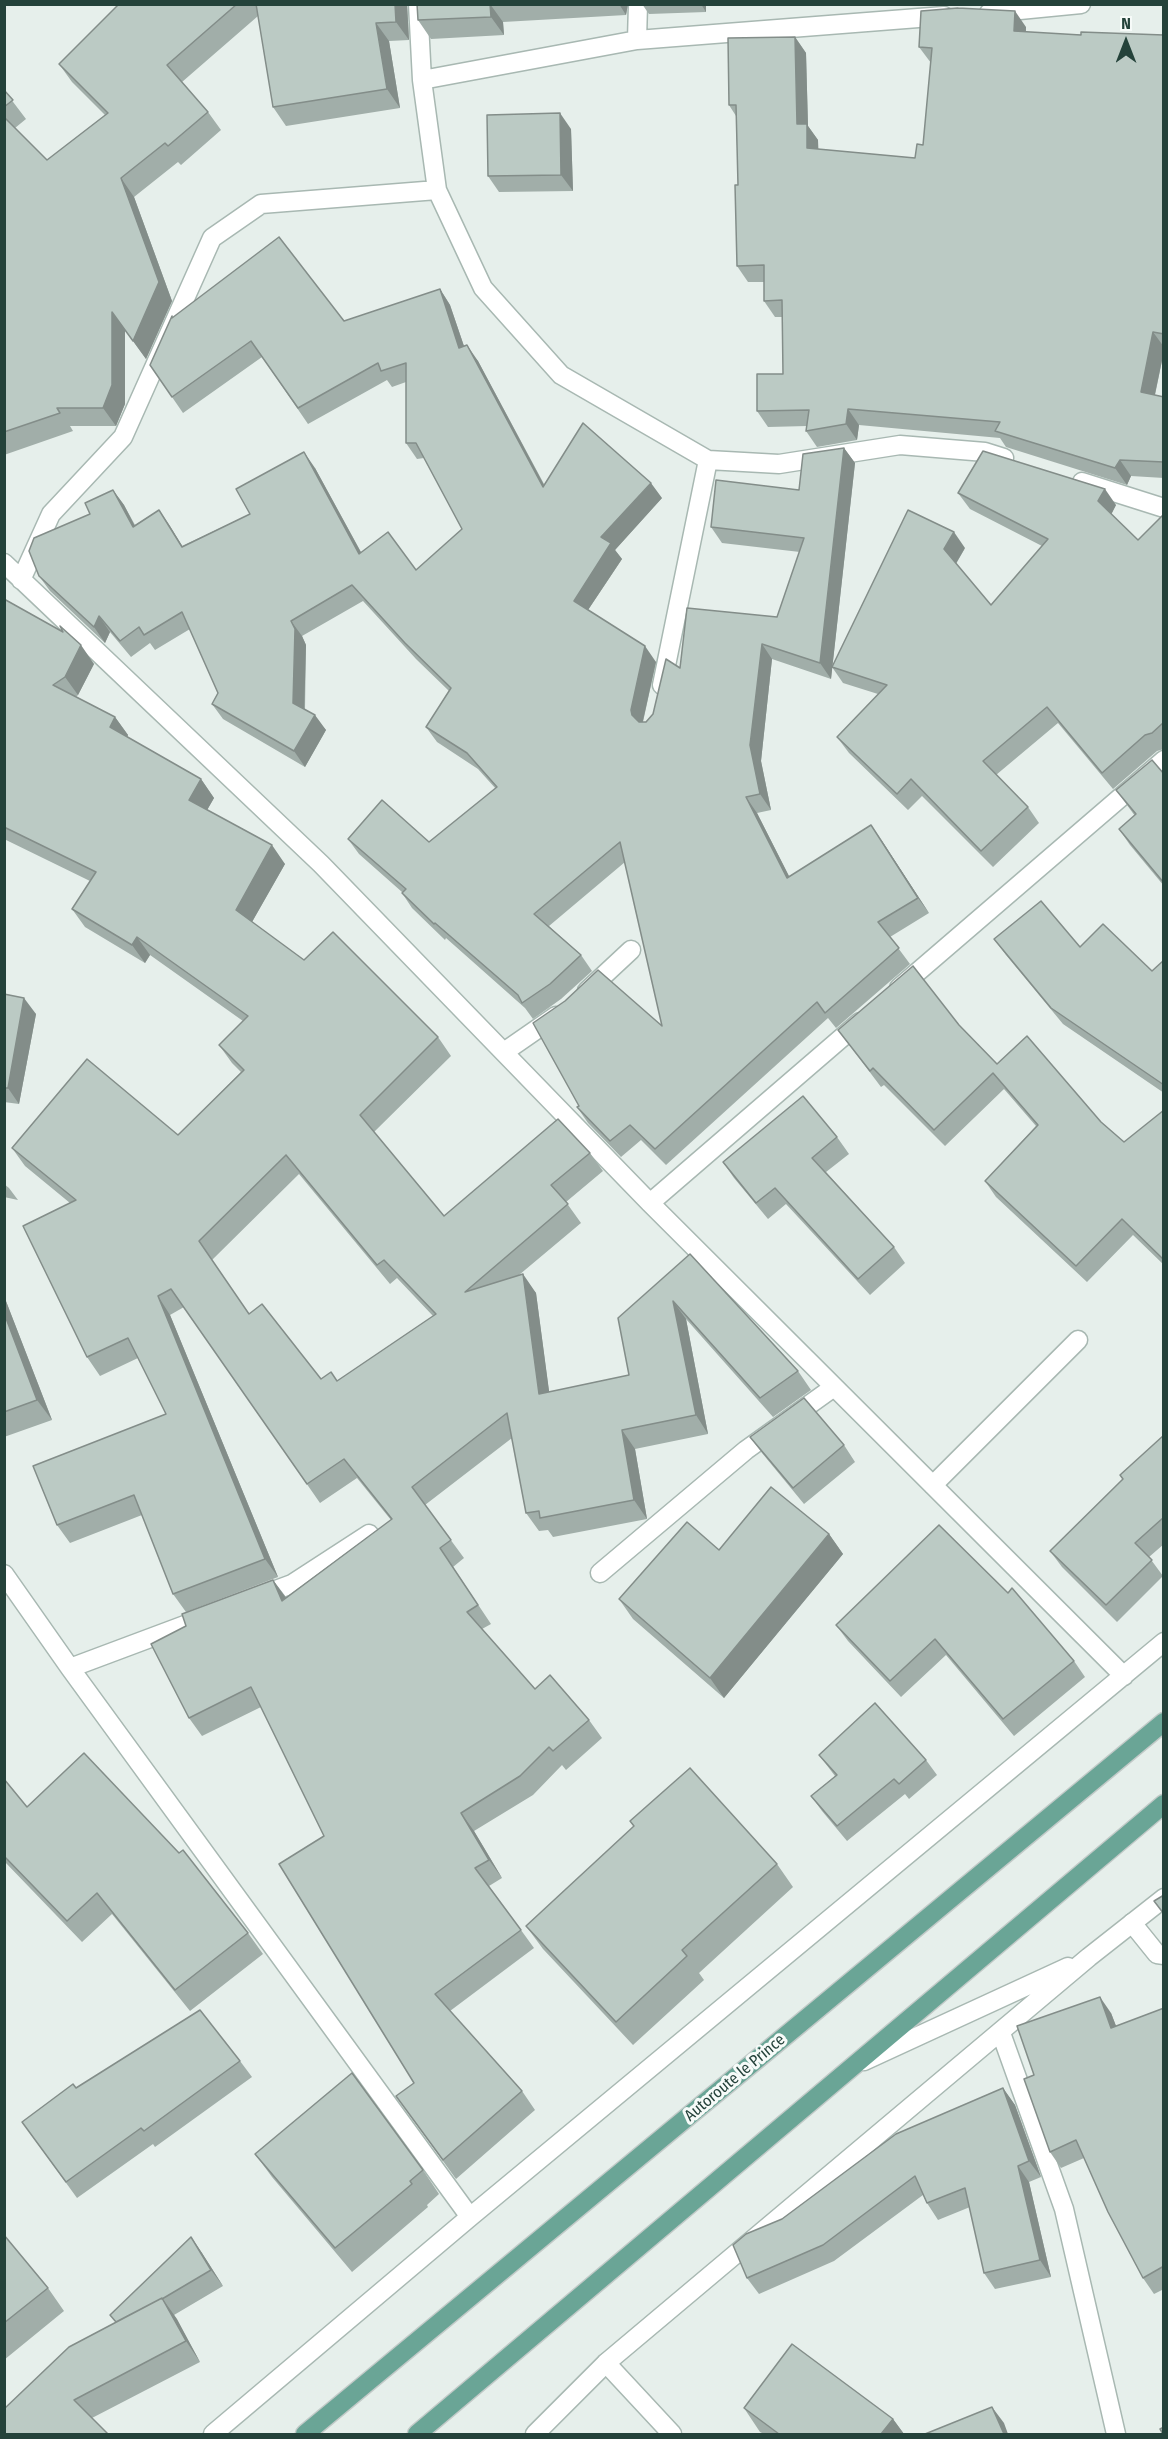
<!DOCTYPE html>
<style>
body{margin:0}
#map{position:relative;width:1168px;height:2439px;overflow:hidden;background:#e6efeb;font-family:"Fira Sans Condensed",sans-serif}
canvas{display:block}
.frame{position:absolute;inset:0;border:6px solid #24423a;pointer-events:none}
.north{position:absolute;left:1096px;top:12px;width:60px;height:60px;-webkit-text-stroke:4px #f7fbf9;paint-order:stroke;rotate:0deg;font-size:16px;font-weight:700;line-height:24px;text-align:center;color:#24423a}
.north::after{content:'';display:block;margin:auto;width:21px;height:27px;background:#24423a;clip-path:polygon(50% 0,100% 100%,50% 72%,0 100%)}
</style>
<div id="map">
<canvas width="1168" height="2439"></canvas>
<div class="frame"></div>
<div class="north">N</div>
</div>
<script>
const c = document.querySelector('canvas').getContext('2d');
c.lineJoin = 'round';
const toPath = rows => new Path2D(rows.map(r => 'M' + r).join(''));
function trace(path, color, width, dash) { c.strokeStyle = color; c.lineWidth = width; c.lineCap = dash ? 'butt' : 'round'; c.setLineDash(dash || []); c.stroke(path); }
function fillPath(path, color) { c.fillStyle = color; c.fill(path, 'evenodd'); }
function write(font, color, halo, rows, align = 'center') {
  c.font = font + ' "Fira Sans Condensed",sans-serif'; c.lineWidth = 6; c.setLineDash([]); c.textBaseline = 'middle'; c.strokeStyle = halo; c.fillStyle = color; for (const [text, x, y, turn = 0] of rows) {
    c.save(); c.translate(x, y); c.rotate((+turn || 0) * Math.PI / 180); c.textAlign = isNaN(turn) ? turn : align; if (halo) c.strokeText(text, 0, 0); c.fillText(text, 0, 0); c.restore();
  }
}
const lane = toPath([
 [933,1485,1078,1340],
 [1132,1923,1157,1954,1164,1955],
 [606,2363,672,2434]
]);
const street = toPath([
 [418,4,422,80,437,190,483,288,561,375,708,460,779,464,900,445,985,452,1004,458],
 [989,13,1081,4],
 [637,40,638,4],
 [422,80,637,40,944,16],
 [1082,482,1164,508],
 [4,563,321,864,650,1203,1124,1676],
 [21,580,51,514,123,437,212,238,261,204,437,190],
 [662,685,708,460],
 [899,988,1164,760],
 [587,991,631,950],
 [504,1052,556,1016],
 [650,1203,860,1022],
 [600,1573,746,1450,834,1387],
 [4,1574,70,1668,470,2217],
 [257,1597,292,1584,369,1534],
 [70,1668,209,1616],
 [1001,2033,1064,2209,1116,2434],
 [864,2061,1068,1967],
 [213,2434,470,2217,1164,1642],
 [535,2434,606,2363,1089,1957,1164,1898]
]);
const primary = toPath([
 [305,2434,1164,1722],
 [417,2434,1164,1804]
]);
const wall = toPath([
 [119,4,407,4,409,40,389,41,400,108,286,126,273,107,258,16,182,82,208,112,221,130,181,165,178,162,134,197,172,301,146,359,125,330,125,404,116,426,70,426,73,431,4,455,4,90,26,119,15,128,47,160,105,115,72,82,59,64],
 [417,4,628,4,626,15,503,22,504,35,431,39,418,20],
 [642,4,706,4,706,12,649,14],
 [1026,27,1026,32,1081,35,1164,35,1164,351,1155,395,1164,397,1164,478,1131,476,1127,485,1006,447,1000,438,859,425,857,440,817,447,806,431,807,426,768,427,757,411,783,374,782,317,775,317,764,301,764,282,748,282,737,266,738,185,736,116,729,105,795,37,806,53,808,126,818,140,818,149,915,158,923,145,931,63,919,47],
 [571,129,573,191,499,192,488,176],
 [440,289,450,305,464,346,478,361,544,484,662,498,615,550,622,559,588,610,656,662,643,722,646,722,653,714,680,668,777,617,800,552,722,543,711,527,799,490,844,448,855,463,831,679,772,659,761,761,771,810,757,813,789,876,882,841,929,913,890,937,910,964,836,1028,828,1018,666,1165,641,1140,621,1157,588,1123,577,1107,662,1026,625,862,549,926,581,955,592,971,561,999,533,1019,525,1008,446,938,445,940,412,908,402,893,402,892,359,854,348,839,429,842,496,789,478,769,437,742,426,727,449,691,416,659,363,601,302,636,306,645,305,709,326,730,305,767,223,719,212,704,218,693,190,629,155,650,150,643,131,657,110,632,105,643,50,591,39,576,90,514,113,490,124,505,135,525,159,510,182,546,250,514,315,468,361,552,416,570,462,529,424,458,417,459,406,443,406,382,392,387,387,380,308,424,262,357,183,413,150,365,173,317,344,321],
 [958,493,1116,505,1111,514,1138,540,1164,514,1164,749,1157,751,1113,789,1058,723,996,775,1028,807,1039,823,993,867,922,796,908,810,849,753,837,737,878,694,843,683,832,667,965,548,956,564,991,605,1042,546,970,509],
 [4,599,94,664,78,695,76,697,115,717,128,735,127,737,201,779,214,798,207,810,285,864,252,922,304,960,438,1037,451,1056,374,1132,444,1216,590,1153,603,1171,566,1202,581,1223,519,1275,536,1293,549,1392,629,1375,690,1254,798,1371,811,1390,773,1417,686,1319,708,1434,635,1449,647,1519,553,1537,548,1530,539,1531,526,1513,512,1438,425,1505,464,1558,453,1567,491,1624,482,1629,535,1689,589,1720,602,1738,566,1770,562,1765,533,1795,474,1831,502,1878,489,1886,534,1948,450,2011,522,2091,535,2110,456,2179,409,2114,414,2083,324,1836,261,1707,202,1736,189,1718,186,1626,273,1580,286,1597,391,1520,357,1478,320,1503,184,1307,170,1315,278,1577,186,1612,173,1594,142,1515,70,1543,57,1525,166,1414,138,1358,100,1376,87,1357,70,1203,25,1166,12,1148,178,1135,241,1072,232,1063,219,1045,243,1021,150,955,145,963,85,927,72,909,90,881,4,839],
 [299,1174,390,1284,397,1278,433,1316,337,1381,321,1379,249,1314,212,1260],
 [1164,774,1164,886,1130,845,1119,829,1135,816,1116,790],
 [994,939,1080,947,1152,971,1164,960,1164,1093,1063,1024,1006,955],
 [4,994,36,1014,19,1104,4,1102],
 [959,1025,997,1064,1101,1122,1124,1142,1164,1110,1164,1265,1133,1235,1087,1282,996,1197,985,1181,1036,1126,1004,1089,945,1146,884,1085,881,1087,838,1030],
 [837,1137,849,1154,826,1172,894,1247,905,1263,870,1295,786,1204,768,1219,734,1178,723,1162],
 [4,1184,9,1188,18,1200,4,1197],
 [4,1296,52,1420,4,1437],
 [1164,1435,1164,1544,1149,1557,1163,1576,1117,1622,1062,1567,1050,1551,1123,1479,1120,1475],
 [750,1437,844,1445,855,1462,804,1504,762,1453],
 [829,1534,843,1554,724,1698,633,1619,619,1599],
 [1008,1593,1074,1661,1085,1677,1014,1736,946,1655,901,1697,848,1641,836,1625],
 [819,1755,926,1760,937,1775,909,1799,905,1794,847,1841,822,1811,811,1796,835,1776],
 [4,1779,27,1807,248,1933,263,1954,190,2011,112,1914,82,1942,4,1861],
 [630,1821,777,1864,793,1887,699,1973,704,1980,633,2045,543,1949,526,1926,634,1827],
 [1164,2008,1164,2289,1154,2294,1143,2278,1084,2158,1061,2168,1050,2152,1034,2075,1111,2013,1116,2026],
 [240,2061,252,2077,155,2147,153,2144,77,2198,22,2122,76,2088],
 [1003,2088,1015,2105,1041,2177,1029,2182,1051,2277,995,2289,984,2273,970,2207,938,2220,927,2203,923,2195,834,2261,759,2294,747,2278,782,2219],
 [255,2154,423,2170,439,2194,427,2205,428,2207,352,2272,272,2177],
 [4,2235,48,2288,64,2311,4,2360],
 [191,2237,202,2253,223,2286,174,2315,200,2362,92,2418,4,2434,115,2323],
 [744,2408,893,2419,904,2434,764,2434,760,2432]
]);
const shadedWall = toPath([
 [395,4,407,4,409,40,396,22],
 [490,4,503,22,504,35,491,17],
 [619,4,628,4,626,15],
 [701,4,706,4,706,12],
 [1015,11,1026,27,1025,47,1014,31],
 [376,23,389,41,400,108,387,89],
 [795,37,806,53,808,126,818,140,819,164,807,148,797,124],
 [560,113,571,129,573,191,561,175],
 [121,178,134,197,172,301,146,359,133,341],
 [440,289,450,305,470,364,459,348],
 [112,312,125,330,125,404,116,426,103,408],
 [1153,332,1164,347,1164,351,1152,408,1141,392],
 [467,345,478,361,553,502,543,487],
 [848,409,859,425,857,440,846,424],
 [844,448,855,463,831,679,820,663],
 [304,452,315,468,370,569,359,554],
 [1120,460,1131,476,1127,485,1115,468],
 [651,483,662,498,615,550,622,559,584,616,574,601,601,537],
 [1105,489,1116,505,1110,517,1098,501],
 [113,490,124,505,143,542,133,527],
 [159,510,170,526,192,562,182,547],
 [954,532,965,548,955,565,944,549],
 [99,616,110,632,105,643,94,627],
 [291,621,302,636,306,645,304,718,293,703],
 [762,644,772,659,761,761,771,810,760,794,750,745],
 [81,645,94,664,78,695,65,677],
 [645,646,656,662,642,725,632,715,631,710],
 [315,715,326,730,305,767,294,751],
 [115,717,128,735,123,745,110,727],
 [201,779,214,798,202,819,189,800],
 [746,797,757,813,798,894,787,878],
 [871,825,882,841,929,913,918,898],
 [272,845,285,864,248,929,236,910],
 [137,937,150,955,145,963,132,945],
 [24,998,36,1014,19,1104,8,1088],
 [523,1274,536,1293,552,1413,539,1394],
 [4,1296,52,1420,37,1400,4,1313],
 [158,1296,170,1315,278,1577,265,1559],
 [673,1301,686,1319,708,1434,696,1415],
 [622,1430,635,1449,647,1519,634,1500],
 [829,1534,843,1554,724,1698,710,1678],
 [273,1580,286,1598,282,1601],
 [461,1813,474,1831,502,1878,489,1860],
 [1100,1997,1111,2013,1123,2044,1111,2028],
 [1003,2088,1015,2105,1041,2177,1029,2161],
 [1018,2166,1029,2182,1051,2277,1040,2260],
 [191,2237,202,2253,223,2286,211,2270],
 [162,2298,177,2319,200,2362,186,2341],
 [992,2407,1004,2423,1008,2434,1004,2434],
 [893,2419,904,2434,881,2434]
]);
const building = toPath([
 [119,4,237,4,167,65,208,112,168,146,165,143,121,178,159,282,133,341,112,312,112,385,103,408,57,408,60,413,4,432,4,117,47,160,108,113,59,64,119,4],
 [256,4,395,4,396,22,376,23,387,89,273,107,256,4],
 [417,4,490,4,491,17,418,20,417,4],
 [958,8,1015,11,1014,31,1081,35,1081,32,1164,35,1164,334,1153,332,1141,392,1164,397,1164,462,1120,460,1115,468,995,431,1000,422,848,409,846,424,806,431,809,410,757,411,757,374,783,374,782,300,764,301,764,265,737,266,735,185,738,185,736,105,729,105,728,38,795,37,797,124,807,124,807,148,915,158,917,144,923,145,932,48,919,47,921,11,958,8],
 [4,90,13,100,4,107,4,90],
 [560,113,561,175,488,176,487,115,560,113],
 [279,237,344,321,440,289,459,348,467,345,543,487,583,423,651,483,601,537,611,543,574,601,645,646,631,710,632,715,639,722,646,722,653,714,666,659,680,668,687,608,777,617,804,538,711,527,716,480,799,490,803,454,844,448,820,663,762,644,750,745,760,794,746,797,787,878,871,825,918,898,878,922,899,948,825,1013,817,1002,655,1149,630,1125,610,1141,577,1107,579,1106,533,1023,565,1001,598,970,662,1026,620,842,534,914,581,955,550,984,522,1003,518,995,435,923,434,924,402,893,406,889,348,839,382,800,429,842,497,787,467,753,426,727,451,688,405,643,352,585,291,621,295,629,293,703,315,715,294,751,212,704,218,693,182,612,144,635,139,627,120,641,99,616,94,627,39,576,29,551,34,538,90,514,85,503,113,490,133,527,159,510,182,547,250,514,236,489,304,452,359,554,388,532,416,570,462,529,416,443,406,443,406,363,381,371,378,363,298,408,251,341,172,397,150,365,172,316,172,318,279,237],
 [983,451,1105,489,1098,501,1138,540,1164,514,1164,722,1152,733,1145,735,1102,773,1047,707,983,761,1028,807,981,851,911,779,897,794,837,737,887,685,832,667,908,510,954,532,944,549,991,605,1048,539,958,493,983,451],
 [4,599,63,632,60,626,81,645,65,677,53,685,115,717,110,727,201,779,189,800,272,845,236,910,304,960,333,932,438,1037,360,1115,444,1216,558,1119,590,1153,551,1185,568,1204,465,1292,523,1274,539,1394,629,1375,618,1318,690,1254,798,1371,760,1398,673,1301,696,1415,622,1430,634,1500,540,1518,539,1511,526,1513,507,1413,412,1487,451,1540,440,1548,478,1605,467,1612,535,1689,550,1675,589,1720,553,1751,549,1747,520,1776,461,1813,489,1860,475,1868,521,1930,435,1994,522,2091,443,2160,396,2096,414,2083,279,1864,324,1836,251,1687,189,1718,151,1644,186,1626,182,1614,273,1580,282,1601,392,1519,344,1459,307,1484,171,1289,158,1296,265,1559,173,1594,134,1495,57,1525,33,1466,166,1414,128,1338,87,1357,23,1226,76,1200,12,1148,87,1059,178,1135,244,1070,219,1045,248,1016,137,937,132,945,72,909,96,872,4,827,4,599],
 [286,1155,377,1265,384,1260,436,1314,337,1381,331,1372,321,1379,262,1304,249,1314,199,1241,286,1155],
 [1152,760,1164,774,1164,883,1119,829,1136,814,1116,790,1152,760],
 [1041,901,1080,947,1103,924,1152,971,1164,960,1164,1085,1051,1008,994,939,1041,901],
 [913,966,959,1025,997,1064,1027,1036,1101,1122,1124,1142,1164,1110,1164,1260,1122,1219,1076,1266,985,1181,1038,1125,993,1073,934,1130,873,1068,870,1071,838,1030,913,966],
 [4,994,24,998,8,1088,4,1088,4,994],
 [803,1096,837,1137,812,1158,894,1247,858,1279,775,1188,756,1203,723,1162,803,1096],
 [4,1313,37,1400,4,1412,4,1313],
 [804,1398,844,1445,793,1488,750,1437,804,1398],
 [1164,1435,1164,1517,1135,1543,1152,1560,1106,1605,1050,1551,1123,1479,1120,1475,1164,1435],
 [771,1487,829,1534,710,1678,619,1599,687,1522,719,1550,771,1487],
 [939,1525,1008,1593,1012,1588,1074,1661,1003,1719,935,1639,890,1681,836,1625,939,1525],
 [875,1703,926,1760,899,1784,894,1779,837,1826,811,1796,837,1775,819,1755,875,1703],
 [84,1753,179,1853,183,1850,248,1933,175,1990,97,1893,67,1921,4,1856,4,1779,27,1807,84,1753],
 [690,1768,777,1864,682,1950,687,1956,616,2022,526,1926,634,1826,630,1821,690,1768],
 [1164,1895,1164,1914,1154,1901,1164,1895],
 [1100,1997,1111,2028,1164,2008,1164,2266,1143,2278,1108,2212,1076,2140,1050,2152,1024,2079,1034,2075,1017,2026,1100,1997],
 [200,2010,240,2061,144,2131,141,2128,66,2182,22,2122,73,2084,76,2088,200,2010],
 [352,2073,423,2170,410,2181,412,2184,335,2248,255,2154,352,2073],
 [1003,2088,1029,2161,1018,2166,1040,2260,984,2273,965,2188,927,2203,915,2176,823,2245,747,2278,733,2245,746,2234,782,2219,896,2134,1003,2088],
 [4,2235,48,2288,4,2323,4,2235],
 [191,2237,211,2270,162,2299,162,2298,116,2322,110,2315,191,2237],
 [162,2298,186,2341,74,2400,108,2434,4,2434,4,2409,69,2347,162,2298],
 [792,2344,893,2419,881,2434,779,2434,744,2408,792,2344],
 [992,2407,1004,2434,925,2434,992,2407],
 [1164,2427,1164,2434,1163,2434,1160,2429,1164,2427]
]);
const streetNames = [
 ["Autoroute le Prince",735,2078,-40]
];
trace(lane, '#a8b8b2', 21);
trace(street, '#a8b8b2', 21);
trace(primary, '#c2cac8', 21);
trace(lane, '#fff', 18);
trace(street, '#fff', 18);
trace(primary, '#6aa596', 18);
fillPath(wall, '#a1aea9');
fillPath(shadedWall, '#838d89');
fillPath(building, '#bbcac4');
trace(building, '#838d89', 1.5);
write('16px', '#24423a', '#f7fbf9', streetNames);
</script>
